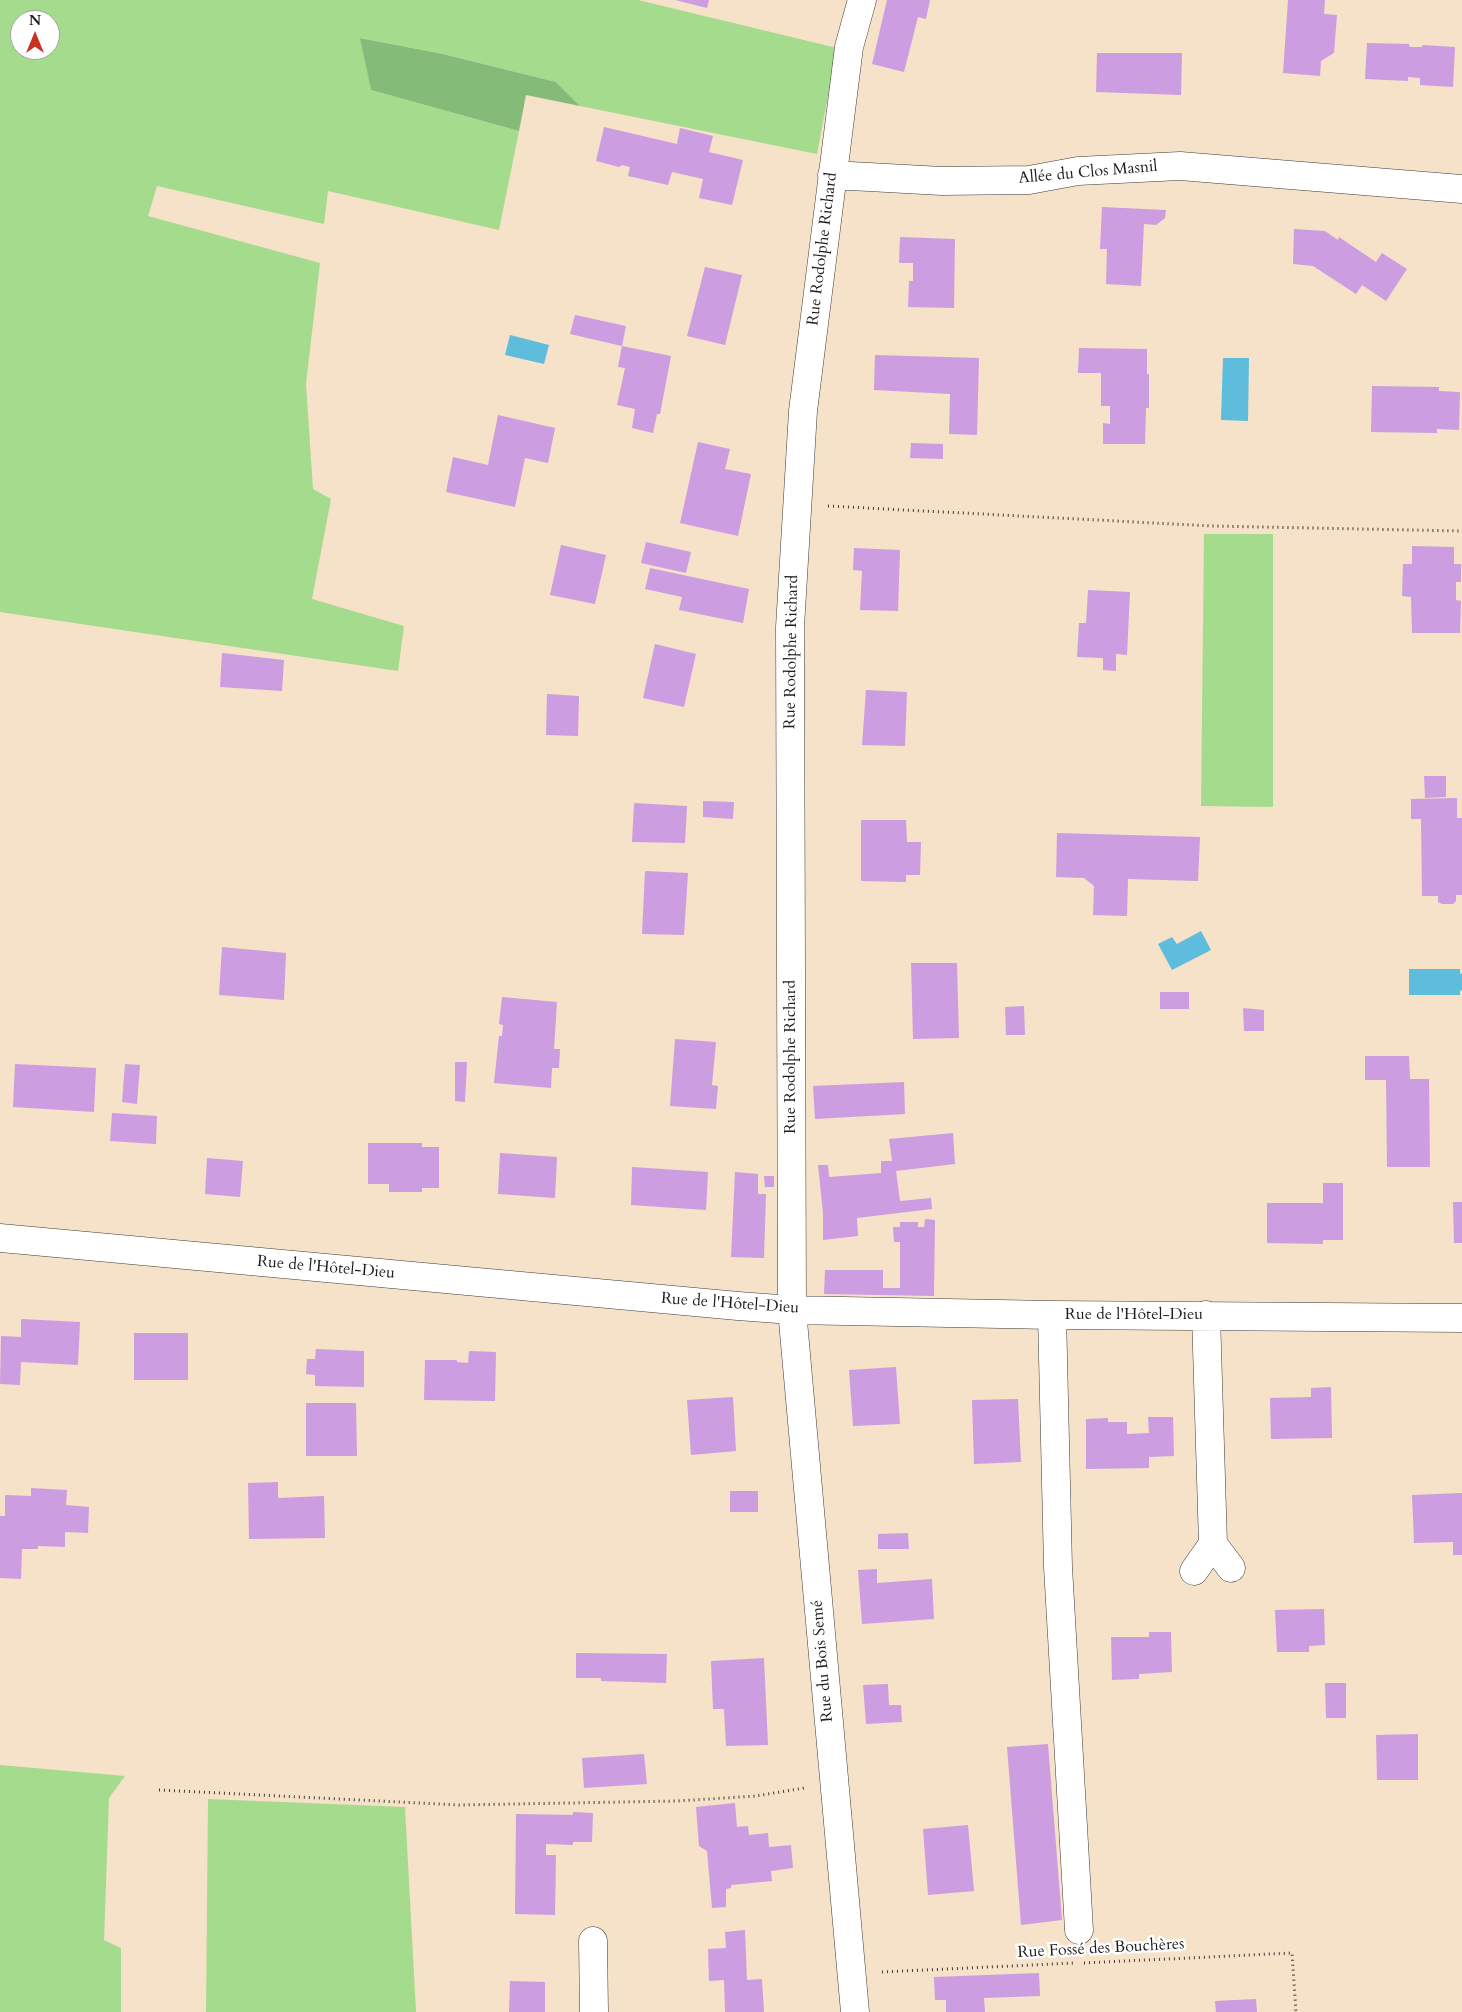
<!DOCTYPE html>
<meta charset="utf-8">
<style>
body{margin:0}
#map{position:relative;width:1462px;height:2012px;overflow:hidden;background:#f6e1c9;font-family:Cardo,serif}
canvas{display:block}
.north{position:absolute;left:10px;top:10px;width:50px;height:50px;box-sizing:border-box;background:#fff;border:1px solid #a4a4a4;border-radius:50%;rotate:0deg;font-size:14px;font-weight:700;line-height:20px;text-align:center;color:#1c1c1c}
.north::after{content:'';display:block;margin:auto;width:18px;height:22px;background:#c8321e;clip-path:polygon(50% 0,100% 100%,50% 72%,0 100%)}
</style>
<div id="map">
<canvas width="1462" height="2012"></canvas>
<div class="north">N</div>
</div>
<script>
const c = document.querySelector('canvas').getContext('2d');
c.lineJoin = 'round';
function fillPath(path, color) { c.fillStyle = color; c.fill(path, 'evenodd'); }
const toPath = rows => new Path2D(rows.map(r => 'M' + r).join(''));
function trace(path, color, width, dash) { c.strokeStyle = color; c.lineWidth = width; c.lineCap = dash ? 'butt' : 'round'; c.setLineDash(dash || []); c.stroke(path); }
function write(font, color, halo, rows, align = 'center') {
  c.font = font + ' Cardo,serif'; c.lineWidth = 5; c.setLineDash([]); c.textBaseline = 'middle'; c.strokeStyle = halo; c.fillStyle = color; for (const [text, x, y, turn = 0] of rows) {
    c.save(); c.translate(x, y); c.rotate((+turn || 0) * Math.PI / 180); c.textAlign = isNaN(turn) ? turn : align; if (halo) c.strokeText(text, 0, 0); c.fillText(text, 0, 0); c.restore();
  }
}
const green = toPath([
 [0,0,638,0,837,48,817,154,580,106,556,82,443,54,361,38,371,90,519,131,499,230,328,191,324,224,157,186,148,216,320,263,306,384,313,489,331,499,312,599,404,626,398,671,0,612],
 [20,20,50,20,50,50,20,50],
 [1204,534,1273,534,1273,807,1201,806],
 [0,1765,125,1776,109,1798,104,1940,121,1948,121,2012,0,2012],
 [208,1799,405,1807,416,2012,206,2012]
]);
const forest = toPath([
 [360,38,443,54,556,82,580,106,526,95,519,131,371,90]
]);
const water = toPath([
 [510,335,549,345,544,364,505,355],
 [1223,358,1249,358,1248,421,1221,420],
 [1201,931,1211,950,1172,970,1158,944,1172,937,1177,944],
 [1409,969,1460,969,1460,973,1462,974,1462,990,1460,991,1460,995,1409,995]
]);
const building = toPath([
 [675,0,709,0,707,8],
 [887,0,930,0,926,19,918,17,904,72,872,64],
 [1288,0,1325,0,1324,14,1337,15,1334,53,1321,61,1320,76,1283,73],
 [1367,43,1409,44,1410,47,1422,47,1422,45,1455,47,1453,87,1420,85,1420,78,1408,77,1408,81,1365,79],
 [1097,53,1182,53,1181,95,1096,92],
 [604,127,677,144,680,128,713,136,709,152,743,160,732,205,699,198,703,179,672,172,668,185,628,176,630,167,622,165,619,167,596,161],
 [1102,207,1166,210,1165,218,1156,225,1144,224,1141,286,1106,284,1107,249,1100,249],
 [1294,229,1325,231,1338,240,1339,237,1376,262,1382,253,1407,269,1386,301,1362,285,1356,294,1313,266,1293,264],
 [900,237,955,239,954,308,908,307,909,281,913,281,913,263,899,263],
 [705,267,742,275,725,345,687,336],
 [575,315,626,326,622,346,570,334],
 [622,346,671,356,660,414,657,414,653,433,632,428,635,409,617,405,625,368,618,367],
 [1079,348,1147,349,1147,374,1149,374,1149,408,1146,408,1145,444,1103,444,1103,423,1110,424,1110,406,1101,406,1101,373,1078,373],
 [875,355,979,358,977,435,949,434,950,394,874,390],
 [1372,386,1439,387,1439,391,1460,392,1459,430,1437,429,1437,433,1371,432],
 [498,415,555,428,548,463,525,458,515,507,446,492,453,457,488,465],
 [698,442,730,449,725,469,751,474,738,536,680,523],
 [911,443,943,444,943,459,910,458],
 [646,542,691,552,686,573,641,563],
 [561,545,606,555,595,604,550,595],
 [1412,546,1454,547,1454,564,1461,564,1461,582,1456,582,1456,600,1461,601,1460,633,1412,633,1411,597,1402,596,1403,564,1412,564],
 [854,548,900,550,898,611,860,610,862,571,853,570],
 [650,568,749,589,743,623,679,610,682,597,645,589],
 [1088,590,1130,592,1127,655,1116,654,1116,671,1103,670,1103,658,1077,657,1079,623,1086,623],
 [655,644,696,654,684,707,643,698],
 [222,653,284,660,282,691,220,687],
 [866,690,907,692,905,746,862,745],
 [547,694,579,696,578,736,546,735],
 [1424,776,1446,776,1446,797,1425,798],
 [1457,798,1457,818,1462,818,1462,895,1456,895,1456,901,1453,904,1442,904,1438,902,1438,896,1422,896,1421,819,1411,819,1411,799],
 [703,801,734,802,733,819,703,817],
 [634,803,687,806,685,843,632,842],
 [861,820,906,820,907,842,921,842,920,875,906,875,906,882,861,881],
 [1057,833,1200,837,1198,881,1128,879,1127,916,1093,915,1094,886,1084,878,1056,877],
 [645,871,688,873,684,935,642,934],
 [222,947,286,953,284,1000,219,995],
 [911,963,957,963,959,1038,913,1039],
 [1160,992,1189,992,1189,1009,1160,1009],
 [502,997,557,1002,554,1049,560,1049,559,1068,552,1068,551,1088,494,1083,499,1036,502,1036,503,1025,499,1024],
 [1024,1006,1025,1035,1006,1035,1005,1007],
 [1243,1008,1264,1010,1264,1031,1244,1031],
 [675,1039,716,1042,712,1085,718,1086,716,1109,670,1106],
 [1365,1056,1409,1056,1410,1079,1429,1079,1430,1167,1387,1167,1386,1080,1365,1080],
 [455,1062,467,1062,465,1102,455,1101],
 [15,1064,96,1068,94,1112,13,1107],
 [125,1064,140,1065,137,1104,122,1102],
 [904,1082,905,1114,815,1119,813,1086],
 [112,1113,157,1116,156,1144,110,1141],
 [953,1133,955,1164,896,1171,900,1201,931,1198,932,1209,857,1218,858,1236,823,1240,823,1213,818,1165,828,1165,829,1177,881,1173,881,1161,892,1161,889,1139],
 [368,1143,422,1143,422,1147,439,1147,439,1188,422,1188,422,1192,389,1192,389,1184,368,1184],
 [500,1153,557,1157,555,1198,498,1194],
 [207,1158,243,1161,240,1197,205,1194],
 [632,1167,708,1172,706,1210,631,1205],
 [735,1172,758,1174,758,1194,766,1194,764,1258,731,1257],
 [764,1176,774,1176,774,1187,765,1187],
 [1323,1183,1343,1183,1343,1240,1323,1240,1323,1244,1267,1243,1267,1203,1323,1203],
 [1453,1202,1462,1202,1462,1243,1454,1243],
 [925,1219,935,1220,934,1296,824,1294,825,1270,883,1270,883,1288,900,1288,900,1242,894,1242,893,1227,900,1227,900,1222,918,1222,918,1227,924,1227],
 [21,1319,80,1322,78,1365,21,1362,20,1385,0,1384,1,1336,21,1337],
 [134,1333,188,1333,188,1380,134,1380],
 [316,1349,364,1351,364,1387,315,1386,315,1375,306,1374,307,1359,315,1359],
 [469,1351,496,1352,495,1401,424,1400,425,1360,457,1360,457,1362,468,1363],
 [896,1367,900,1424,853,1426,849,1370],
 [1331,1387,1332,1438,1271,1439,1270,1398,1311,1397,1311,1388],
 [733,1397,736,1451,691,1455,687,1400],
 [1018,1399,1021,1462,974,1464,972,1400],
 [306,1403,356,1403,357,1456,306,1456],
 [1148,1417,1173,1417,1174,1456,1149,1457,1149,1468,1086,1469,1086,1419,1108,1418,1108,1422,1127,1422,1127,1434,1149,1433],
 [278,1482,278,1498,324,1496,325,1538,249,1539,248,1483],
 [31,1488,67,1490,66,1505,89,1507,88,1533,65,1532,65,1547,38,1546,38,1549,22,1549,21,1579,0,1578,0,1516,5,1516,5,1495,31,1496],
 [730,1491,758,1491,758,1512,730,1512],
 [1462,1493,1462,1555,1453,1555,1453,1542,1414,1543,1412,1495],
 [908,1533,909,1549,878,1549,878,1534],
 [877,1569,877,1583,932,1579,934,1619,862,1624,858,1570],
 [1324,1609,1325,1645,1309,1646,1309,1652,1277,1652,1275,1610],
 [1149,1632,1171,1632,1172,1672,1139,1674,1139,1679,1112,1680,1111,1637,1149,1637],
 [576,1653,667,1654,666,1683,601,1681,601,1678,576,1678],
 [764,1658,768,1745,726,1746,724,1709,713,1709,711,1661],
 [1325,1683,1346,1683,1346,1718,1326,1718],
 [888,1684,889,1705,901,1705,902,1722,866,1724,863,1685],
 [1418,1734,1418,1780,1377,1780,1376,1735],
 [1048,1744,1062,1920,1021,1925,1007,1747],
 [644,1754,647,1784,584,1788,582,1758],
 [735,1803,737,1827,748,1826,749,1835,768,1833,769,1847,791,1845,793,1868,771,1871,772,1881,731,1885,731,1888,726,1889,726,1907,712,1908,707,1851,699,1846,696,1807],
 [573,1812,593,1813,592,1842,573,1842,573,1845,546,1844,546,1855,556,1855,555,1915,515,1914,516,1814,573,1815],
 [968,1825,974,1891,928,1895,923,1829],
 [745,1930,747,1980,762,1979,764,2012,725,2012,724,1980,709,1981,708,1949,726,1948,725,1932],
 [1039,1973,1040,1996,984,1998,985,2012,946,2012,946,2000,935,2000,934,1977],
 [510,1981,545,1982,545,2012,509,2012],
 [1256,1999,1257,2012,1216,2012,1215,2001]
]);
const path = toPath([
 [828,506,1212,526,1462,531],
 [159,1790,459,1805,677,1801,756,1796,804,1788],
 [1084,1963,1292,1953,1296,2012],
 [882,1972,1075,1963]
]);
const minor = toPath([
 [832,175,942,181,1029,180,1078,171,1180,166,1462,189],
 [0,1238,738,1306,792,1310,1052,1315,1462,1318],
 [1052,1315,1058,1567,1079,1930],
 [1213,1544,1231,1568],
 [1194,1571,1213,1544,1206,1315],
 [593,1941,594,2012],
 [855,2012,792,1310,790,627,803,411,849,47,862,0]
]);
const streetNames = [
 ["Allée du Clos Masnil",1088,173,-5],
 ["Rue Rodolphe Richard",823,249,-83],
 ["Rue Rodolphe Richard",792,652,-89],
 ["Rue Rodolphe Richard",791,1057,-90],
 ["Rue de l'Hôtel-Dieu",326,1268,5],
 ["Rue de l'Hôtel-Dieu",730,1304,4],
 ["Rue de l'Hôtel-Dieu",1134,1315],
 ["Rue du Bois Semé",823,1661,-95],
 ["Rue Fossé des Bouchères",1101,1949,-3]
];
fillPath(green, '#a5db8c');
fillPath(forest, '#84bb78');
fillPath(water, '#5ebcdc');
fillPath(building, '#cc9de0');
trace(minor, '#3d3a36', 29);
trace(path, '#3d3a36', 3, [1, 4]);
trace(minor, '#fff', 28);
write('16px', '#1c1c1c', '#fff', streetNames);
</script>
